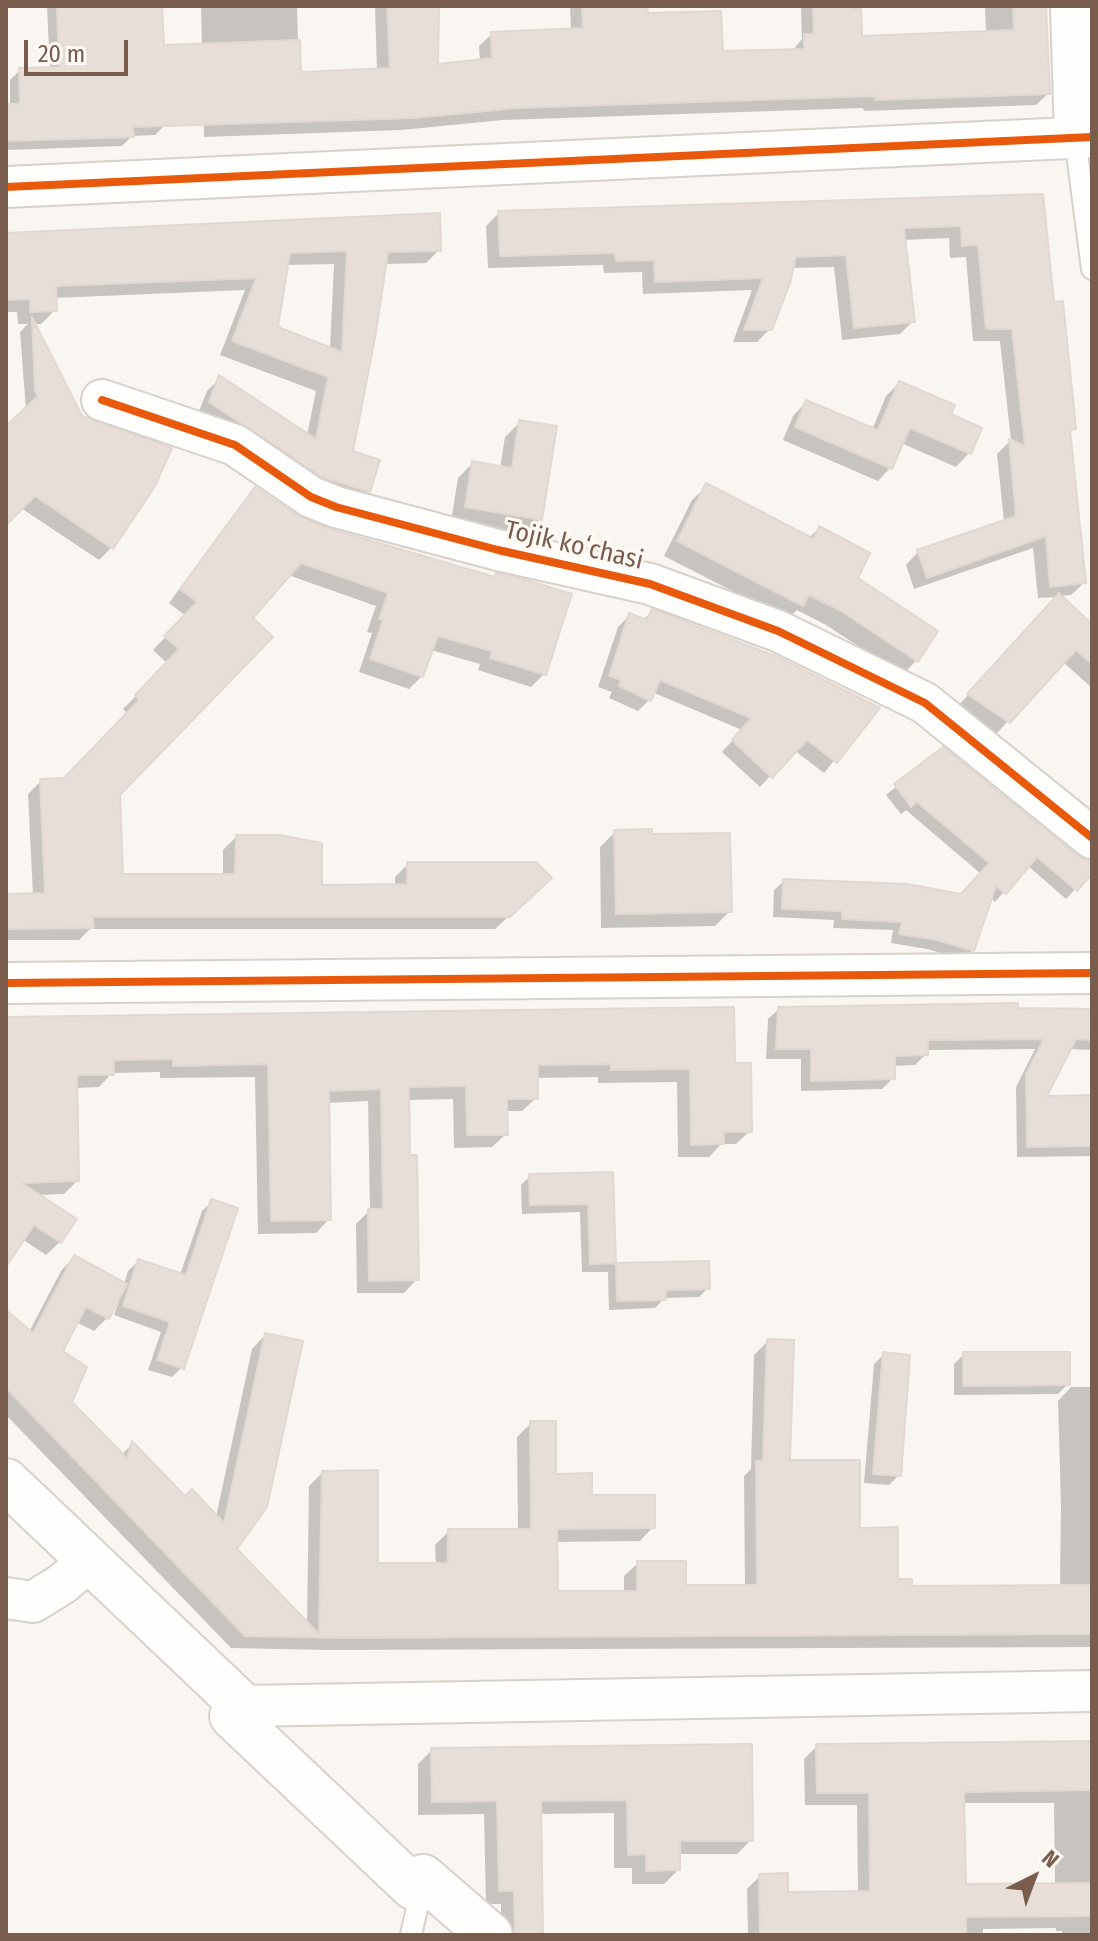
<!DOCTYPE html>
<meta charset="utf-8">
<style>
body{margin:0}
#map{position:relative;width:1098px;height:1941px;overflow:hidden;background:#f9f5f0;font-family:"Fira Sans Condensed",sans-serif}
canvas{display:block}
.frame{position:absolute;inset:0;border:8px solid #7a5c4d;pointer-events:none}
.north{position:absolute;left:994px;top:1837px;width:80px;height:80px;-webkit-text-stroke:6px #fffaf3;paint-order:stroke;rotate:42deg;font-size:22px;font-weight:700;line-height:32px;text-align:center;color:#7a5c4d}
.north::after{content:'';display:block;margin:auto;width:28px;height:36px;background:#7a5c4d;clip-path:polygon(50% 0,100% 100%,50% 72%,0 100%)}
.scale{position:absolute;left:24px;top:40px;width:104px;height:36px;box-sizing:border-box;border:4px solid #7a5c4d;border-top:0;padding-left:10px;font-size:24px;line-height:28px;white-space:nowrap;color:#7a5c4d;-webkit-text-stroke:6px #fffaf3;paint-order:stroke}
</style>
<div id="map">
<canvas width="1098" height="1941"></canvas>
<div class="frame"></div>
<div class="north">N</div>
<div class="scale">20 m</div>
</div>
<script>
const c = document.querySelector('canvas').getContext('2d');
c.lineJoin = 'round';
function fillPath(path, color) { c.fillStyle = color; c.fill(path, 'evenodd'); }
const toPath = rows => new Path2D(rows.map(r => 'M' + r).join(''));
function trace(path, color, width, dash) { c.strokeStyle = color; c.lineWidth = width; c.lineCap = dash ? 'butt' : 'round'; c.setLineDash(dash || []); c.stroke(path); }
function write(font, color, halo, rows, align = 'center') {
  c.font = font + ' "Fira Sans Condensed",sans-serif'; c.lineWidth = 6; c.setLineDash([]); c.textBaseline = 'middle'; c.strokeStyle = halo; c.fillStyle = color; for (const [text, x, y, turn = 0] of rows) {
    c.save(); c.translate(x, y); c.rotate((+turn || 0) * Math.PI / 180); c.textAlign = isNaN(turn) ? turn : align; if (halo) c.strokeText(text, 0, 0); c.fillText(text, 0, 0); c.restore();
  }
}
const shadow = toPath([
 [47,6,160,6,165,125,155,135,132,136,122,146,6,150,6,106,10,106,10,80,20,70,50,69],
 [201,6,297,6,299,74,377,71,375,6,437,6,436,66,480,62,479,46,492,34,571,31,570,6,616,6,616,10,646,15,721,54,792,51,802,39,801,6,851,6,860,38,986,33,985,6,1046,6,1049,93,1036,105,864,111,863,108,503,120,401,130,204,137],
 [1041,196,1052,304,1074,428,1068,434,1084,583,1071,595,1059,596,1092,627,1092,688,1063,662,996,734,956,708,1058,597,1038,598,1033,548,914,589,906,565,918,552,1004,522,997,454,1011,440,1000,341,973,341,966,257,950,258,949,238,903,240,913,321,900,334,842,340,834,267,791,268,770,329,757,342,733,342,752,290,643,294,642,272,604,273,603,265,488,268,486,226,499,213],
 [6,235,439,250,426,263,384,264,351,452,368,491,355,505,197,416,207,391,220,378,307,435,316,391,220,355,245,290,54,298,55,310,41,324,33,324,112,547,99,560,21,508,6,522,6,429,26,409,20,332,28,324,18,324,17,312,6,312],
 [334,264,330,349,276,329,286,265],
 [899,383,948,415,969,453,956,467,901,443,891,467,878,481,783,440,793,416,806,402,872,430,886,396],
 [520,422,540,519,525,534,451,522,458,478,473,463,500,468,505,437],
 [707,486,809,538,819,528,916,661,902,675,826,625,797,610,787,619,664,556,692,500],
 [256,489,544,674,531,687,478,670,480,664,431,650,422,676,409,689,359,672,372,633,367,632,376,606,288,575,250,618,118,794,121,876,223,876,223,850,236,837,320,887,395,886,395,877,408,864,536,891,495,929,90,929,79,940,6,940,6,896,33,895,28,794,41,781,64,780,128,714,123,709,168,664,153,650,186,616,169,603,243,502],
 [652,611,876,709,824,773,794,750,760,787,722,752,742,730,652,692,649,700,638,711,609,698,612,692,598,687,618,627,629,616,643,620],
 [943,749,1077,858,1092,864,1092,871,1066,899,1027,865,995,902,990,897,973,950,963,959,927,949,891,943,893,930,833,928,834,920,773,917,774,890,784,881,961,896,981,874,906,810,901,814,886,795],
 [615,832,650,836,730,911,715,926,601,928,600,847],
 [779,1009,1092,1012,1092,1050,1068,1049,1043,1098,1092,1097,1092,1156,1017,1157,1016,1087,1035,1049,926,1050,926,1054,915,1065,893,1066,893,1078,882,1089,801,1091,801,1059,766,1059,768,1019],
 [6,1019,733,1065,750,1131,736,1144,721,1144,709,1157,678,1157,677,1082,598,1083,598,1077,536,1078,536,1098,522,1111,505,1111,506,1134,492,1147,454,1148,453,1099,408,1100,408,1157,417,1279,404,1293,357,1293,356,1224,370,1210,368,1101,327,1103,329,1219,316,1233,258,1234,255,1077,160,1078,160,1072,112,1073,99,1087,75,1088,77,1181,64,1194,36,1195,60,1242,46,1255,22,1239,6,1264],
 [611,1174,614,1265,707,1263,708,1288,699,1297,665,1298,655,1308,609,1310,608,1272,582,1272,580,1212,522,1214,521,1185,530,1176],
 [212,1201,182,1367,172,1377,148,1370,161,1332,114,1315,119,1301,116,1300,107,1318,94,1331,76,1322,60,1352,70,1402,121,1456,132,1444,185,1499,216,1517,252,1349,265,1335,235,1549,307,1624,309,1486,322,1473,376,1565,436,1565,435,1545,449,1531,518,1531,517,1437,531,1423,554,1476,590,1497,653,1527,640,1541,555,1542,556,1593,624,1593,624,1576,638,1563,684,1587,745,1587,744,1476,751,1469,754,1355,768,1341,788,1462,858,1530,896,1581,910,1588,1060,1587,1061,1505,1058,1401,1071,1387,1092,1387,1092,1647,328,1650,231,1648,6,1415,6,1312,29,1332,61,1271,74,1257,124,1284,128,1271,138,1261,180,1275,202,1211],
 [884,1354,899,1475,889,1485,864,1483,874,1364],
 [964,1354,1068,1384,1058,1394,954,1395,954,1364],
 [1092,1743,1092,1935,1062,1935,1062,1931,1056,1931,1056,1928,983,1929,983,1935,748,1935,747,1889,760,1876,786,1894,858,1893,857,1805,805,1805,804,1759,817,1746],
 [962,1803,1054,1803,1055,1885,964,1886],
 [750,1746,751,1840,737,1854,678,1854,678,1870,664,1884,632,1884,632,1868,614,1868,614,1813,539,1814,541,1935,501,1935,501,1904,486,1904,484,1814,418,1815,418,1764,432,1750]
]);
const building = toPath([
 [57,6,162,6,164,45,300,40,301,72,390,68,387,6,439,6,438,64,492,58,491,32,583,28,582,6,647,7,648,13,721,11,723,51,804,49,804,34,814,34,813,6,853,6,853,9,861,9,862,36,1014,30,1013,6,1046,6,1050,94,875,100,875,96,517,108,414,118,133,127,134,137,6,141,6,104,20,104,19,68,59,67,57,6],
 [1043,194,1054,302,1063,301,1076,429,1070,430,1086,583,1050,587,1046,536,927,578,917,550,1016,516,1009,439,1025,446,1012,329,986,329,978,245,962,246,961,226,904,228,915,322,854,328,846,255,796,257,790,283,772,330,744,330,763,278,655,282,654,260,616,261,615,253,500,256,498,211,1043,194],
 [440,213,441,251,388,252,375,338,353,451,380,460,370,492,322,477,209,402,219,375,316,439,328,377,232,341,256,278,56,286,57,311,30,312,30,299,6,300,6,233,440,213],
 [347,251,342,352,278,327,290,253,347,251],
 [32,317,82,416,172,448,154,488,113,549,35,496,6,525,6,426,38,396,35,391,32,317],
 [899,381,955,405,951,414,982,428,971,454,910,428,892,469,795,427,806,400,878,430,899,381],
 [519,420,557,426,542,520,465,507,472,461,512,468,519,420],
 [706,483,814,539,819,526,870,553,858,578,938,631,918,662,841,611,809,595,803,606,677,541,706,483],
 [255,487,298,516,328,528,495,577,496,573,523,579,572,594,546,675,490,658,492,651,438,636,423,677,370,659,383,620,379,619,388,593,301,563,253,618,273,637,120,795,123,874,235,874,236,835,280,835,322,843,322,885,407,884,407,862,536,862,552,878,510,917,93,917,94,928,6,929,6,894,45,893,40,779,64,778,139,700,135,695,179,649,164,636,197,602,180,589,255,487],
 [1059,593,1092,624,1092,664,1076,650,1010,723,967,694,1059,593],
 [652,609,778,657,880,708,837,763,807,740,772,778,732,740,751,718,660,680,651,701,619,686,621,680,609,676,629,613,647,620,652,609],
 [943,747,1078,856,1092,861,1092,874,1077,891,1037,857,1006,894,996,886,974,951,937,940,899,934,902,922,842,919,842,911,782,909,783,879,907,884,961,894,989,863,917,802,911,807,894,784,943,747],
 [652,829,652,834,730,833,732,912,616,914,614,830,652,829],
 [1018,1003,1018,1008,1092,1009,1092,1040,1076,1039,1047,1096,1092,1095,1092,1146,1027,1147,1026,1074,1044,1039,928,1040,928,1055,895,1056,895,1079,811,1081,811,1049,776,1049,778,1007,1018,1003],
 [734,1007,735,1063,751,1063,752,1132,724,1132,724,1144,691,1145,690,1069,611,1070,611,1064,538,1065,538,1099,507,1099,508,1135,467,1135,466,1086,409,1087,410,1155,417,1155,419,1280,369,1281,368,1209,383,1209,381,1089,329,1091,331,1220,271,1221,268,1064,173,1066,173,1059,114,1060,114,1075,77,1075,79,1181,22,1183,77,1219,61,1243,34,1225,6,1267,6,1017,734,1007],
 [613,1172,616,1263,709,1261,710,1289,666,1290,666,1300,617,1301,616,1263,590,1264,588,1204,530,1205,529,1174,613,1172],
 [211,1199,238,1208,184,1369,157,1360,170,1322,123,1306,138,1259,186,1275,211,1199],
 [74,1255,127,1284,109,1319,86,1307,63,1351,87,1367,72,1402,127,1458,132,1441,185,1496,192,1489,224,1523,265,1333,303,1341,267,1507,237,1549,319,1634,322,1471,378,1470,378,1563,448,1563,448,1529,531,1529,530,1421,556,1421,556,1474,592,1473,592,1495,655,1495,655,1528,557,1529,558,1591,637,1591,637,1561,686,1561,686,1585,757,1585,756,1461,763,1461,767,1339,794,1340,790,1460,860,1460,860,1528,898,1527,898,1579,912,1579,912,1586,1092,1585,1092,1634,343,1638,245,1636,6,1388,6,1310,33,1333,74,1255],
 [883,1352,910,1355,901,1476,873,1474,883,1352],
 [963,1352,1070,1352,1070,1385,963,1386,963,1352],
 [1092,1741,1092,1790,964,1792,966,1884,1092,1883,1092,1916,966,1917,966,1935,760,1935,759,1874,788,1873,788,1892,870,1891,869,1793,817,1793,816,1744,1092,1741],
 [752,1744,753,1841,680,1841,680,1870,646,1871,646,1854,628,1855,627,1800,541,1801,543,1935,515,1935,514,1891,499,1891,497,1801,432,1802,431,1748,752,1744]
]);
const lane = toPath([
 [1075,138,1092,269],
 [411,1935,422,1885]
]);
const street = toPath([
 [1071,6,1075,138],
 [6,187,1092,137],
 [102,400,235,445,311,497,336,507,498,550,650,584,778,631,925,703,1092,838],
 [6,983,1092,973],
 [6,1598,33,1602,62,1584,90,1560],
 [243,1706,1092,1691]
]);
const secondary = toPath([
 [6,1481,243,1706,232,1716,413,1887,423,1877,490,1935]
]);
const cycleway = toPath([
 [6,187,1092,137],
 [102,400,235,445,311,497,336,507,498,550,650,584,778,631,925,703,1092,838],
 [6,983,1092,973]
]);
const streetNames = [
 ["Tojik koʻchasi",574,546,13]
];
fillPath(shadow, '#0003');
fillPath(building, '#e6ded7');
trace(building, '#e2d8d2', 2);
trace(lane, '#d7d1cb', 24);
trace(street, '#d7d1cb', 44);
trace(secondary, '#d9d2cb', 48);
trace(lane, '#fefefd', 20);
trace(street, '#fefefd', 40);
trace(secondary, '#fefefd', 44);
trace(cycleway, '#e8590c', 8);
write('26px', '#7a5c4d', '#fffaf3', streetNames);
</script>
